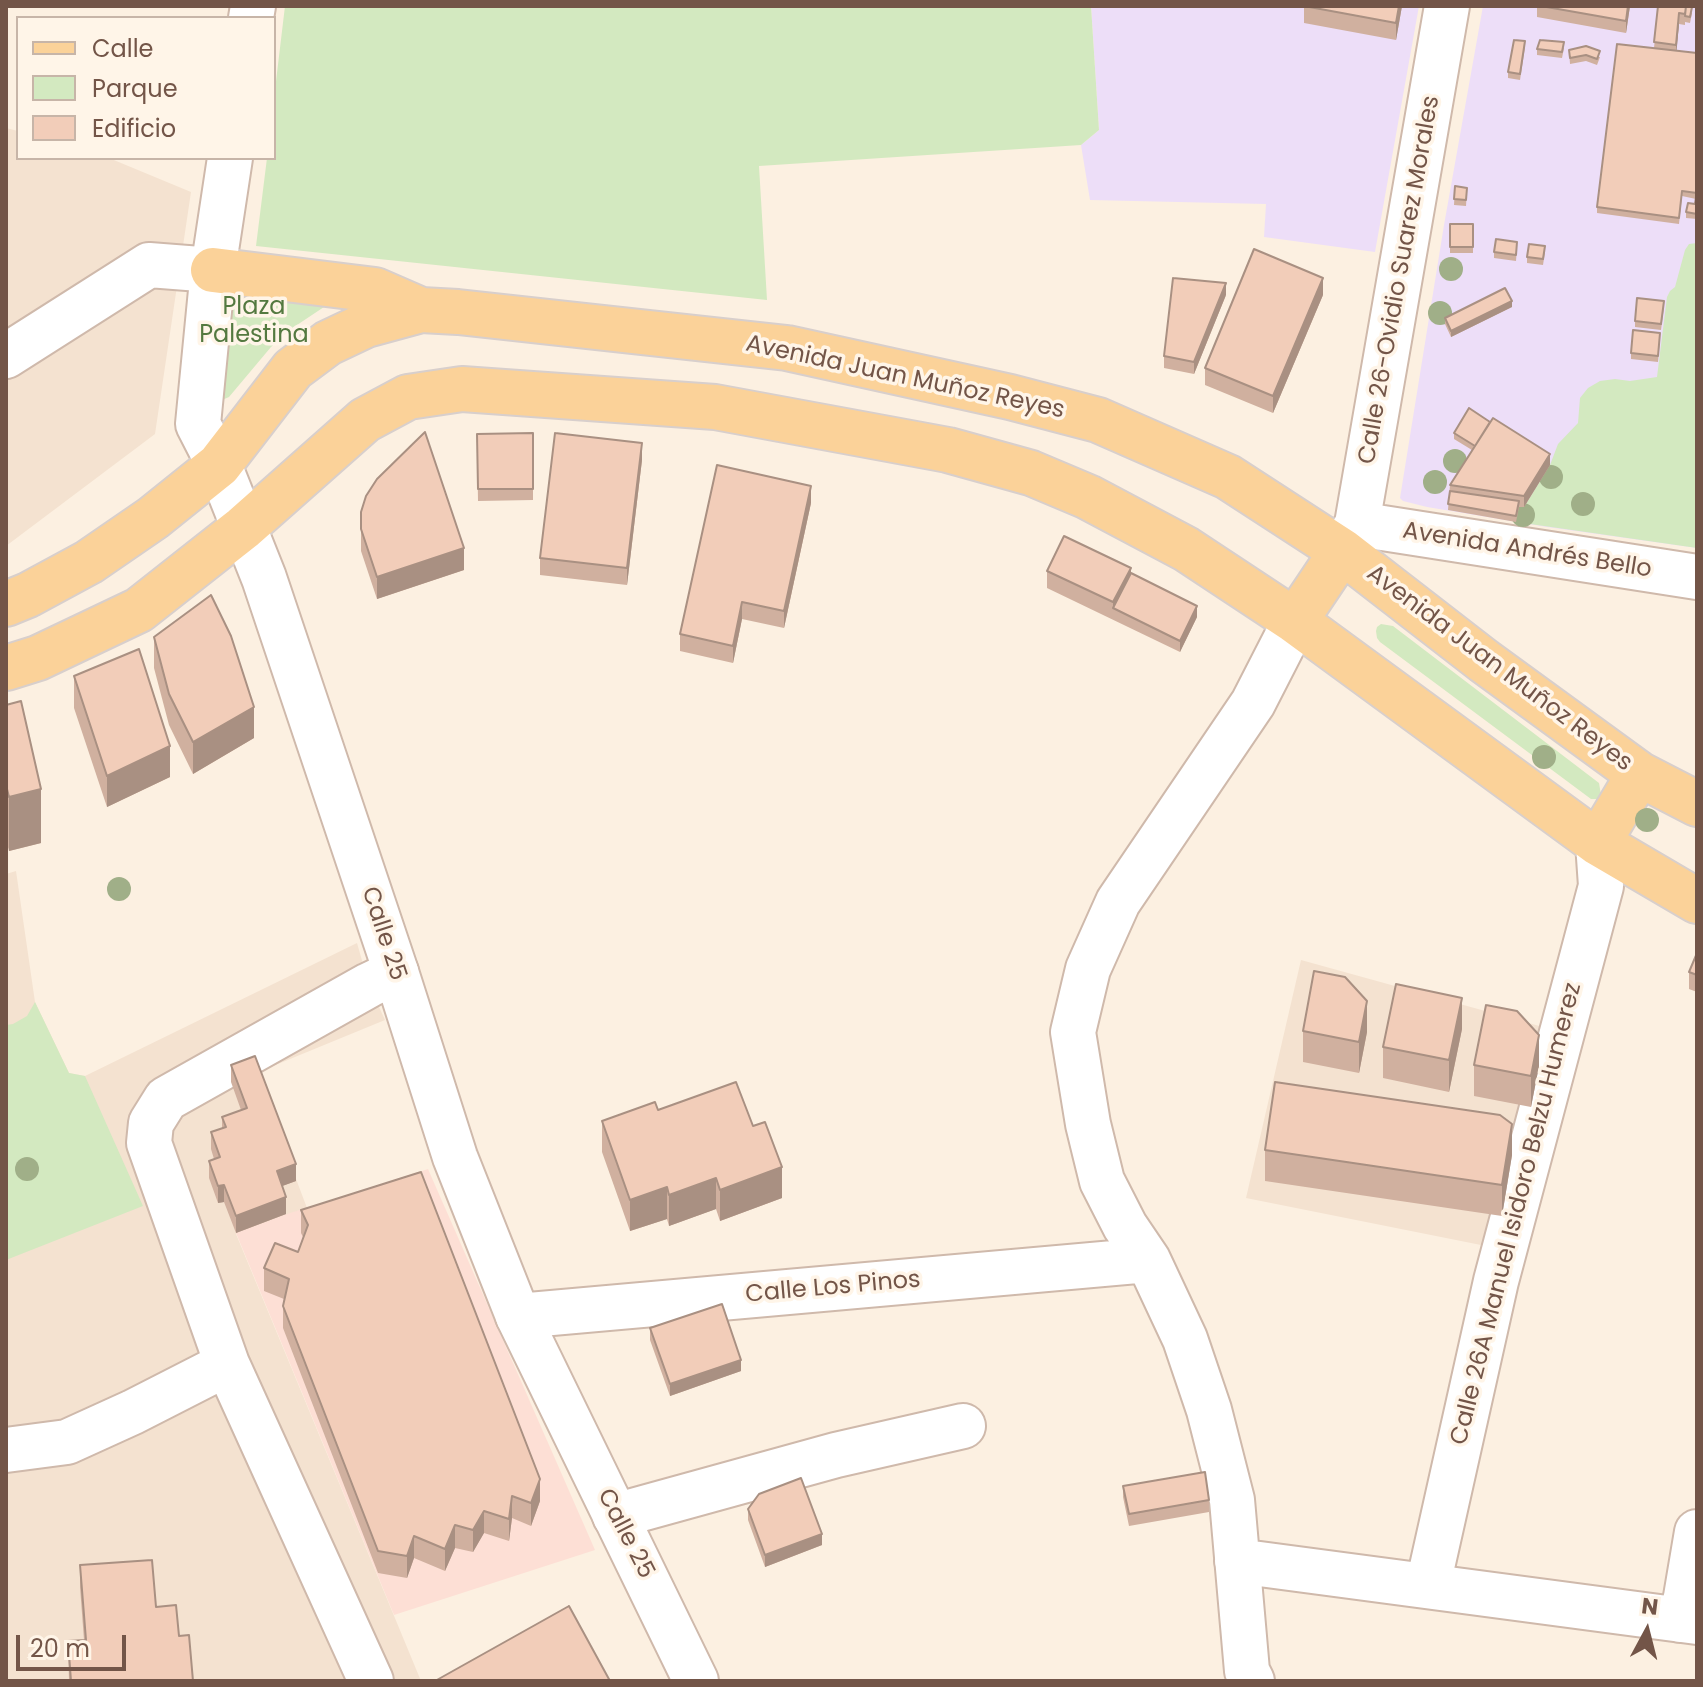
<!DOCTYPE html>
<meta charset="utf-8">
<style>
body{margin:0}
#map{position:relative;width:1703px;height:1687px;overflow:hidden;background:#fcf0e1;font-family:Poppins,sans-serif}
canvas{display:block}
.frame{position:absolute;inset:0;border:8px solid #735548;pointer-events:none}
.legend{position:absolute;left:16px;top:16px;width:260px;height:144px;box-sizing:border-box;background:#fff5e8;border:2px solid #c7b5a8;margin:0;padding:10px 14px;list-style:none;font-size:24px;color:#735548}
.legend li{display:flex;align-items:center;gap:16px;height:40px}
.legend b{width:40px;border:2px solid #c7b5a8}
.north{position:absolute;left:1607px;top:1591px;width:80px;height:80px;-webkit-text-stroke:6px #fff5e8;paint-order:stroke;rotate:7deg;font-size:22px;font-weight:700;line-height:32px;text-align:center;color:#735548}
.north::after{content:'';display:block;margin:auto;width:28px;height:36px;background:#735548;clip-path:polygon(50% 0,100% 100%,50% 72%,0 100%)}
.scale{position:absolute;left:16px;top:1635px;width:110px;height:36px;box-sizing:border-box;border:4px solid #735548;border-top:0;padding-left:10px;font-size:24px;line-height:28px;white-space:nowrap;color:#735548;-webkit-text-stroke:6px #fff5e8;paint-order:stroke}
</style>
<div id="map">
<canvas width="1703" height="1687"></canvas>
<div class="frame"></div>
<ul class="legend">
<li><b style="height:10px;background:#fbd299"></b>Calle</li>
<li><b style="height:22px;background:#d3e9c0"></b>Parque</li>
<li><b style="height:22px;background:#f2cdb9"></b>Edificio</li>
</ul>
<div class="north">N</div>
<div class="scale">20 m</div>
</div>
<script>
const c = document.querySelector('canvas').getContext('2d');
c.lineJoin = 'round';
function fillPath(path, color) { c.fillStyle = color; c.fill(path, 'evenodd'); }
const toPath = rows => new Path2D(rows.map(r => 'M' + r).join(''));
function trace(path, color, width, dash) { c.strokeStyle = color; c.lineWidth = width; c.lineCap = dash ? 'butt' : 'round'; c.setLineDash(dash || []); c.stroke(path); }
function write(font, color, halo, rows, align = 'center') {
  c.font = font + ' Poppins,sans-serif'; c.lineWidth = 7; c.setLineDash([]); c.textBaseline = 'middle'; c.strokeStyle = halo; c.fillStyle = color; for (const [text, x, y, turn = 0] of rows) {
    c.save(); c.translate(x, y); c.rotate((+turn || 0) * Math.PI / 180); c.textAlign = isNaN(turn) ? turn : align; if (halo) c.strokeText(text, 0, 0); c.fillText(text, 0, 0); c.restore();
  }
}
const residential = toPath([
 [6,128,18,131,18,158,109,158,191,192,155,434,6,546],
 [16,871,35,1002,69,1073,85,1076,357,943,369,985,385,1020,256,1073,307,1208,236,1234,421,1681,6,1681,6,874],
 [1301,960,1561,1032,1501,1249,1246,1198]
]);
const commercial = toPath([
 [428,1169,595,1550,394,1615,236,1233,287,1214]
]);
const education = toPath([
 [1091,6,1419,6,1375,252,1264,237,1266,204,1090,200,1081,145,1099,130],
 [1483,6,1697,6,1697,548,1547,527,1427,507,1403,501,1400,498,1444,225]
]);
const green = toPath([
 [285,6,1091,6,1099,130,1081,145,759,166,767,300,256,246,267,158,274,158,274,98],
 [1697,243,1697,548,1516,522,1519,507,1524,507,1550,465,1558,444,1578,423,1580,398,1588,388,1600,381,1615,379,1630,381,1657,377,1667,297,1670,291,1675,287,1685,250,1689,244],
 [235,292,326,303,324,307,291,329,271,347,229,397,222,400,231,295],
 [1381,624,1393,626,1599,783,1601,795,1597,799,1591,799,1380,642,1377,638,1376,631,1377,627],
 [35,1002,69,1073,85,1076,143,1206,6,1260,6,1025,13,1024,27,1016]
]);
const minor = toPath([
 [6,356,149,265,213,270],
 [1357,524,1697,577],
 [1342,551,1357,524,1447,6],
 [518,1316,1148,1260],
 [6,1450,67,1442,133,1412,227,1364],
 [615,1516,836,1455,963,1426],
 [1237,1561,1697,1622],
 [1428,1585,1496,1281,1601,886,1598,843],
 [1680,1620,1686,1597,1697,1532],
 [371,1681,227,1364,149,1143,151,1123,166,1099,369,985,396,972],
 [1252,1681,1247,1671,1232,1500,1209,1410,1185,1339,1148,1260,1125,1226,1102,1181,1088,1124,1073,1032,1088,969,1118,902,1253,703,1295,621]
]);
const tertiary = toPath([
 [251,18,253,6],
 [230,158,213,270,198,424,219,465,264,578,396,972,455,1157,518,1316,696,1681]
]);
const primary = toPath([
 [213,270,375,290,421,310],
 [6,604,28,595,89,562,153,518,219,465,293,369,328,343,366,325,421,310,458,312,787,348,1010,397,1098,420,1228,477,1342,551,1484,661,1639,774,1697,804],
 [1295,621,1342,551],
 [6,668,38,658,139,610,243,528,365,420,408,397,462,389,715,407,948,450,1031,473,1088,497,1186,549,1295,621,1598,843,1697,901],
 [1598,843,1639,774]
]);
const trees = [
 [1451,269],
 [1440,313],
 [1455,461],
 [1551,477],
 [1435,482],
 [1583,504],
 [1523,515],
 [1544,757],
 [1647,820],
 [119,889],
 [27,1169]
];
const wall = toPath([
 [1304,6,1402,6,1396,40,1304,23],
 [1537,6,1630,6,1626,33,1537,17],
 [1658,6,1692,13,1690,23,1685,22,1685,25,1679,24,1676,51,1697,53,1697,219,1686,218,1686,212,1695,204,1696,199,1682,196,1679,224,1597,213,1597,207,1654,48],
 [1525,47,1520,80,1508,78,1508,72],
 [1564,48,1562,58,1537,55,1537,49],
 [1569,50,1600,57,1597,65,1586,61,1570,64],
 [1455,186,1467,188,1466,206,1454,205],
 [1450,224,1473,224,1473,253,1450,253],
 [1517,247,1516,261,1494,258,1494,252],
 [1545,252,1543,265,1527,263,1527,257],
 [1226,295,1194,374,1164,368,1164,356],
 [1323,295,1273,413,1205,385,1205,368],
 [1512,307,1451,337,1445,324,1445,318],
 [1664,307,1661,330,1635,327,1635,321],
 [1660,339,1658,362,1631,359,1631,353],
 [533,433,533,500,478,501,477,434],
 [1454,433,1550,465,1524,507,1519,507,1516,522,1448,510,1450,485,1472,450,1454,439],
 [642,460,627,585,540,575,540,558],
 [811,503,784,628,742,619,733,663,680,651,680,634],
 [361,512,464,570,377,599,361,551],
 [1047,571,1131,573,1197,617,1180,652,1047,588],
 [154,637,254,738,193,774,169,725,154,668],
 [74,676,170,777,107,807,74,708],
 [6,705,41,843,9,851,6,840],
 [1697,953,1697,992,1689,989,1689,972],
 [1462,1029,1449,1092,1383,1078,1383,1047],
 [1303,1031,1367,1032,1359,1073,1303,1062],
 [231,1065,296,1181,282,1186,286,1214,236,1233,224,1202,218,1203,209,1178,209,1161,214,1159,211,1149,211,1132,222,1128,222,1117,241,1110,231,1082],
 [1474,1065,1539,1066,1531,1107,1474,1096],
 [658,1110,782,1198,720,1221,716,1209,669,1226,667,1219,630,1231,602,1152,602,1121],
 [1265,1150,1512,1155,1502,1216,1265,1181],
 [301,1210,540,1501,531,1526,512,1518,509,1541,484,1533,473,1552,455,1548,445,1571,414,1558,407,1578,378,1573,283,1328,283,1306,284,1299,264,1291,264,1268,298,1252,303,1237,301,1233],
 [650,1328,741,1371,670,1396,650,1340],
 [1123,1486,1209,1500,1209,1512,1129,1526,1123,1497],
 [748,1509,822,1545,765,1567,748,1520],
 [80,1565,156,1607,179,1636,193,1681,69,1681,68,1641,84,1640,80,1587]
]);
const shadedWall = toPath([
 [1399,6,1402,6,1396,40,1396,23],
 [1628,6,1630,6,1626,33,1626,21],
 [1679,13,1679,24,1676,57,1676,45],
 [1323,278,1323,295,1273,413,1273,396],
 [1226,283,1226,295,1194,374,1194,362],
 [1512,301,1512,307,1451,337,1451,331],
 [642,443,642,460,627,585,627,568],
 [1550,454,1550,465,1524,507,1524,496],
 [811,486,811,503,784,628,784,611],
 [464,548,464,570,377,599,377,577],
 [1131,568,1131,585,1113,608,1113,602],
 [742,602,742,619,733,663,733,646],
 [1197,606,1197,617,1180,652,1180,641],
 [254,707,254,738,193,774,193,742],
 [170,746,170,777,107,807,107,776],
 [41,789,41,843,9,851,9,797],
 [1462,998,1462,1029,1449,1092,1449,1060],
 [1367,1001,1367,1032,1359,1073,1359,1042],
 [1539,1035,1539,1066,1531,1107,1531,1076],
 [1512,1124,1512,1155,1502,1216,1502,1185],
 [296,1164,296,1181,277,1188,277,1171],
 [782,1167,782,1198,720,1221,720,1190],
 [716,1178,716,1209,669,1226,669,1195],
 [224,1185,224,1202,218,1203,218,1186],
 [667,1187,667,1219,630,1231,630,1200],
 [286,1197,286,1214,236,1233,236,1216],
 [741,1360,741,1371,670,1396,670,1384],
 [540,1479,540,1501,531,1526,531,1503],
 [512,1496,512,1518,509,1541,509,1519],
 [484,1511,484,1533,473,1552,473,1530],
 [455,1525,455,1548,445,1571,445,1549],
 [822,1534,822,1545,765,1567,765,1555],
 [414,1536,414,1558,407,1578,407,1556]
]);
const building = toPath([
 [1304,6,1399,6,1396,23,1304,6],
 [1541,6,1628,6,1626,21,1541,6],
 [1658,6,1686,6,1685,14,1679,13,1676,45,1654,42,1658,6],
 [1686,6,1692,7,1690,17,1685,16,1686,6],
 [1514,40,1525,41,1520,74,1508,72,1514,40],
 [1540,40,1564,42,1562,52,1537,49,1540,40],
 [1617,44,1697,53,1697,193,1682,191,1679,218,1597,207,1617,44],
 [1586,46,1600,51,1597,59,1586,55,1570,58,1569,50,1586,46],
 [1455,186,1467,188,1466,200,1454,199,1455,186],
 [1696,197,1697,197,1697,214,1686,212,1688,203,1695,204,1696,197],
 [1450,224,1473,224,1473,247,1450,247,1450,224],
 [1496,239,1517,242,1516,255,1494,252,1496,239],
 [1529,244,1545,246,1543,259,1527,257,1529,244],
 [1254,249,1323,278,1273,396,1205,368,1254,249],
 [1173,278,1226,283,1194,362,1164,356,1173,278],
 [1505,288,1512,301,1451,331,1445,318,1505,288],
 [1637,298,1664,301,1661,324,1635,321,1637,298],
 [1633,330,1660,333,1658,356,1631,353,1633,330],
 [1469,408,1490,422,1475,446,1454,433,1469,408],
 [1493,418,1550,454,1524,496,1450,485,1493,418],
 [425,432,464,548,377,577,361,529,361,512,366,496,377,479,425,432],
 [533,433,533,489,478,489,477,434,533,433],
 [555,433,642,443,627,568,540,558,555,433],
 [717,465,811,486,784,611,742,602,733,646,680,634,717,465],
 [1450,491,1519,501,1516,516,1448,504,1450,491],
 [1064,536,1131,568,1113,602,1047,571,1064,536],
 [1131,573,1197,606,1180,641,1113,608,1131,573],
 [211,595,231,636,254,707,193,742,169,694,154,637,211,595],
 [139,649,170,746,107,776,74,676,139,649],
 [21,701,41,789,9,797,6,785,6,705,21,701],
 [1697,953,1697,975,1689,972,1697,953],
 [1314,971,1345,977,1367,1001,1359,1042,1303,1031,1314,971],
 [1396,984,1462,998,1449,1060,1383,1047,1396,984],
 [1486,1005,1517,1011,1539,1035,1531,1076,1474,1065,1486,1005],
 [255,1056,296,1164,277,1171,286,1197,236,1216,224,1185,218,1186,209,1161,220,1157,211,1132,226,1127,222,1117,247,1108,231,1065,255,1056],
 [736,1082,753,1126,765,1122,782,1167,720,1190,716,1178,669,1195,667,1187,630,1200,602,1121,655,1102,658,1110,736,1082],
 [1275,1082,1500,1115,1512,1124,1502,1185,1265,1150,1275,1082],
 [421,1172,540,1479,531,1503,512,1496,509,1519,484,1511,473,1530,455,1525,445,1549,414,1536,407,1556,378,1551,283,1306,289,1279,264,1268,275,1243,298,1252,308,1225,301,1210,421,1172],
 [722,1304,741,1360,670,1384,650,1328,722,1304],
 [1205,1472,1209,1500,1129,1514,1123,1486,1205,1472],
 [801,1478,822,1534,765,1555,748,1509,759,1494,801,1478],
 [152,1560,156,1607,176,1605,179,1636,189,1635,193,1681,71,1681,68,1641,86,1640,80,1565,152,1560],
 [569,1606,610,1681,435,1681,569,1606]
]);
const streetNames = [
 ["Calle 26-Ovidio Suarez Morales",1400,280,-80],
 ["Avenida Juan Muñoz Reyes",905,378,12],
 ["Avenida Andrés Bello",1527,551,9],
 ["Avenida Juan Muñoz Reyes",1499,669,37],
 ["Calle 25",383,934,72],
 ["Calle 26A Manuel Isidoro Belzu Humerez",1517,1214,-76],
 ["Calle Los Pinos",833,1288,-5],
 ["Calle 25",625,1534,63]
];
const parkNames = [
 ["Plaza",254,308],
 ["Palestina",254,336]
];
fillPath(residential, '#f4e2d0');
fillPath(commercial, '#fddfd5');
fillPath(education, '#eddef8');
fillPath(green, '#d3e9c0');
trace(minor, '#cfb9ab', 48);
trace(tertiary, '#cfb9ab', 48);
trace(primary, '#d8cfcc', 48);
trace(minor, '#fff', 44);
trace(tertiary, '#fff', 44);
trace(primary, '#fbd299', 44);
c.fillStyle = '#a0af88';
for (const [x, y] of trees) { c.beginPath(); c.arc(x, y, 12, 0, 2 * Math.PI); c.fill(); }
fillPath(wall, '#d0b09f');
fillPath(shadedWall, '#a99082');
fillPath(building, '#f2cdb9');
trace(building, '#a99082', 2);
write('24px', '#735548', '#fff5e8', streetNames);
write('24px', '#547940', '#fff5e8', parkNames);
</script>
